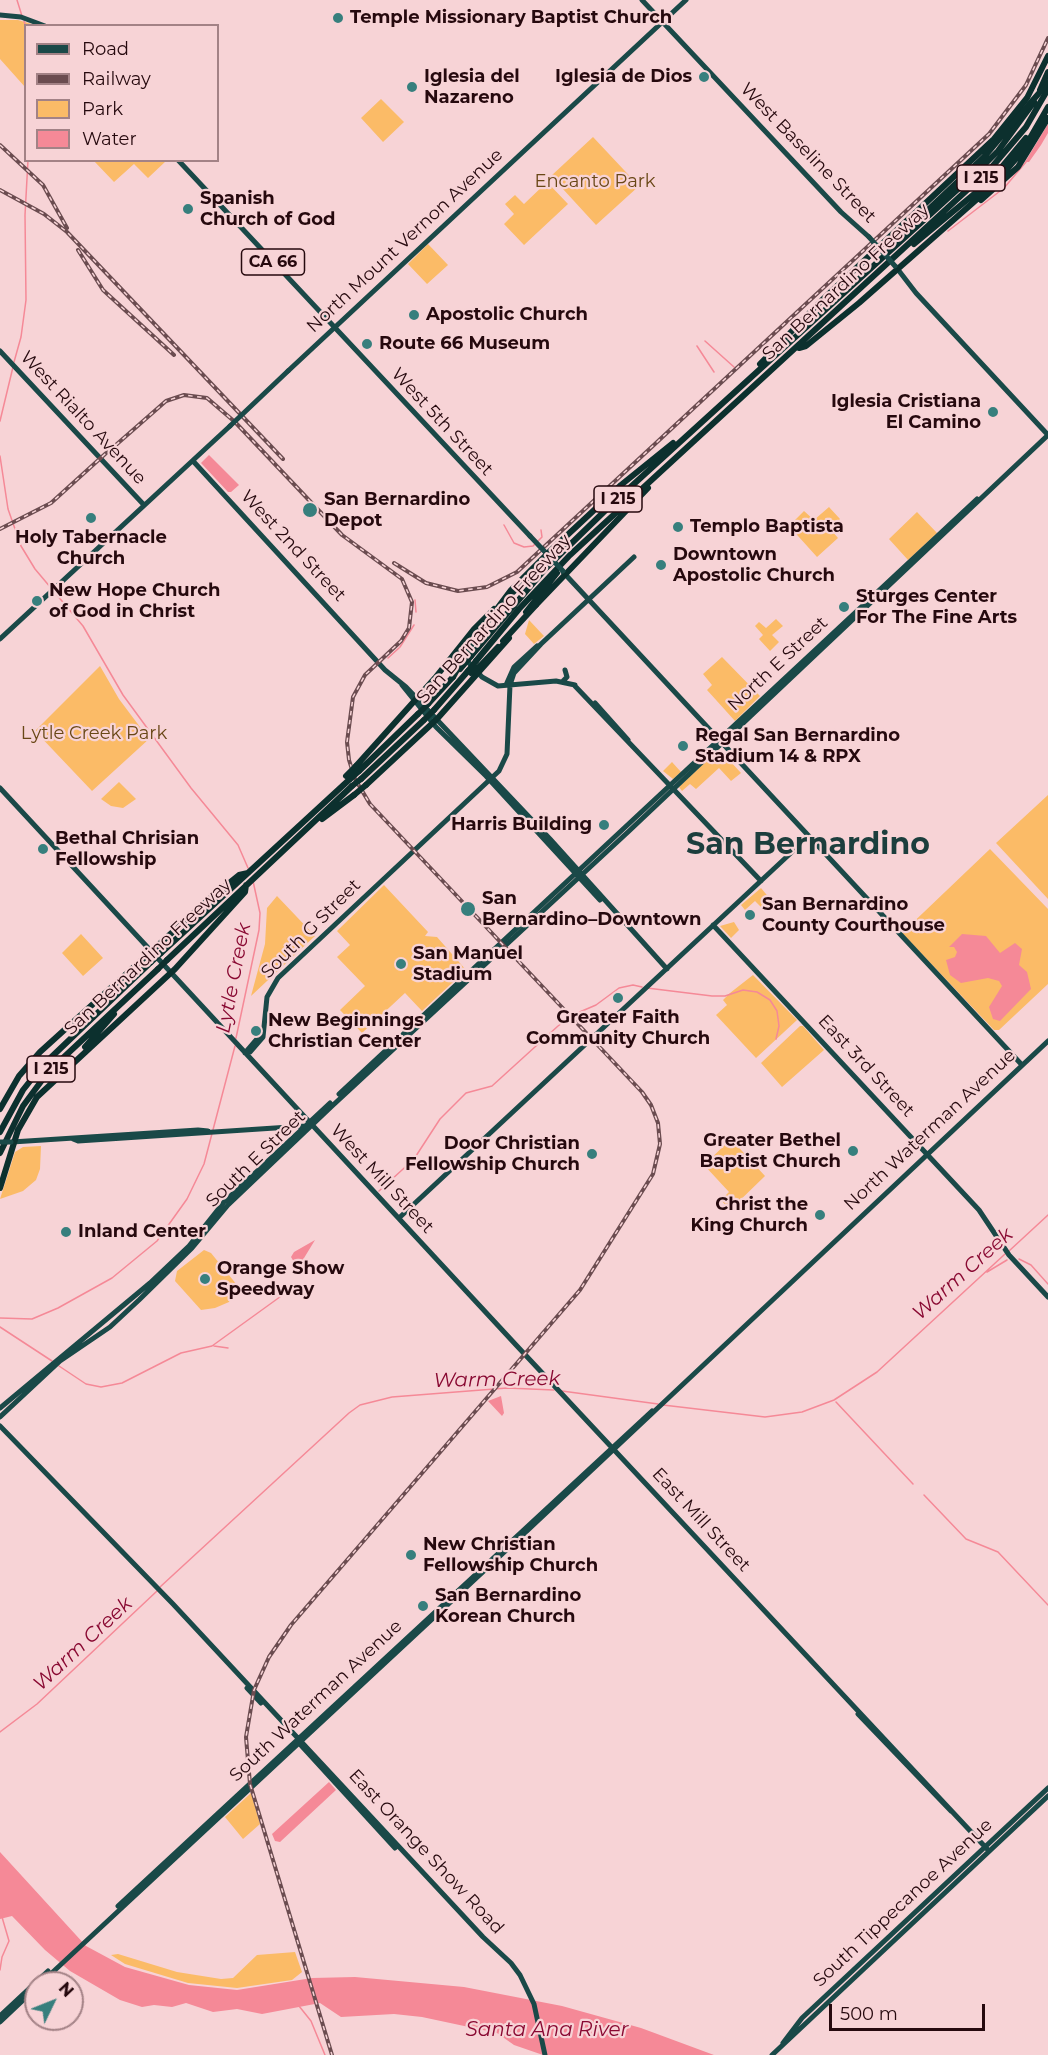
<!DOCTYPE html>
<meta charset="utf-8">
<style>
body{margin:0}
#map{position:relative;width:1048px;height:2055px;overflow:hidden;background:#f7d3d6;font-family:Montserrat,sans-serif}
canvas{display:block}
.legend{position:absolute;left:24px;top:24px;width:195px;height:138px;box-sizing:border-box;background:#f7d3d6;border:2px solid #a38286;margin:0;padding:8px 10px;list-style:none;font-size:18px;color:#26090e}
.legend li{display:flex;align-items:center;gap:12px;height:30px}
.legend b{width:30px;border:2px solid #a38286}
.north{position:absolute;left:24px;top:1971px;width:60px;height:60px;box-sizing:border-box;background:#f7d3d6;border:2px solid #a38286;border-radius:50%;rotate:47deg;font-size:16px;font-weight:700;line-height:24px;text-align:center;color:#26090e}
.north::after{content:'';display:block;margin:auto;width:21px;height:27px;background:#377f7d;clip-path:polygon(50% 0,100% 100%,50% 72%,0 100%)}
.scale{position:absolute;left:829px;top:2004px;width:156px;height:27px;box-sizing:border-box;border:3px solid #26090e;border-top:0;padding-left:8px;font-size:18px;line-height:21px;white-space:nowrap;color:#26090e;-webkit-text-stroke:4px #f7d3d6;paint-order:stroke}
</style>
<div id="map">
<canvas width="1048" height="2055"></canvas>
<ul class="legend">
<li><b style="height:8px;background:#1a4948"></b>Road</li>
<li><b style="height:8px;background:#6b4c50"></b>Railway</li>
<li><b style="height:16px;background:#fbbb67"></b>Park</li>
<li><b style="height:16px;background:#f58997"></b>Water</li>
</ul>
<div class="north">N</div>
<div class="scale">500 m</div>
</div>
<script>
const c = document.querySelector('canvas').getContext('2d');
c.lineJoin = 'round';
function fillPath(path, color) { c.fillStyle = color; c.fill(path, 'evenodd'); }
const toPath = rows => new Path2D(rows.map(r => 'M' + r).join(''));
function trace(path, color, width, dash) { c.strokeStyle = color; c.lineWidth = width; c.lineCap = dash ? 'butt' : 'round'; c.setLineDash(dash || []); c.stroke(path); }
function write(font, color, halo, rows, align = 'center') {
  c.font = font + ' Montserrat,sans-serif'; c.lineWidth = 4.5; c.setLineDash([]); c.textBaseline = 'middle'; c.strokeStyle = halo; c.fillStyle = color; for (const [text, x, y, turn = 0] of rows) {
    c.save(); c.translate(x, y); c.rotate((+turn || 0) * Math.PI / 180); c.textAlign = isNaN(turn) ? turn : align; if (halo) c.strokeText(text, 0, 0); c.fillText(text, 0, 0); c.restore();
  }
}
const green = toPath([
 [0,20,18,20,35,25,26,26,25,87,0,59],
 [381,99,404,122,383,142,361,118],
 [593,137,639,186,596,225,551,176],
 [94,161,166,161,148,178,134,164,114,182],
 [547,182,568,204,524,245,504,224,514,214,505,204,515,195,524,204],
 [428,244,448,265,427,284,408,264],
 [829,507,840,519,835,524,826,524,838,538,817,557,789,526,804,511,814,520],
 [917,512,937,533,908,560,889,539],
 [776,619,783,626,772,635,779,642,770,651,759,639,763,635,755,626,759,622,766,628],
 [529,620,544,636,534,644,525,634],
 [722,657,760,696,735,721,707,690,712,685,703,674],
 [100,666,119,699,149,739,92,791,35,731],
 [719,749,741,773,731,781,719,768,696,789,690,784,682,791,679,787],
 [672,762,681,772,673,779,663,771],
 [119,782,136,799,123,808,111,806,101,799],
 [1048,795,1048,899,996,843],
 [990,849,1048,909,1048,984,999,1030,994,1030,902,933],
 [384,885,428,932,425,936,437,937,466,970,422,1011,405,993,362,1033,340,1010,365,986,337,957,350,945,337,931],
 [761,888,771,900,762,908,755,901,745,910,741,905],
 [277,896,315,936,251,996,265,944,267,908],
 [734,922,739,930,731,938,720,926],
 [81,934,103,958,83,976,62,953],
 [753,975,797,1020,756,1058,716,1015,727,1005,723,1000,730,993],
 [800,1026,803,1026,824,1050,782,1087,761,1063],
 [731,1139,765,1176,730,1210,721,1200,729,1192,704,1165],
 [41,1146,40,1169,36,1180,23,1191,0,1199,15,1152,23,1147],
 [204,1250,211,1253,237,1285,229,1302,215,1308,201,1310,175,1281,177,1271],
 [251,1793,260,1824,243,1839,225,1817],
 [295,1952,302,1972,292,1980,237,1988,188,1983,125,1964,111,1955,118,1954,177,1972,221,1979,233,1978,257,1955]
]);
const water = toPath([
 [1048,124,1048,133,1041,145,1029,162,1025,162],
 [209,455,239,485,231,492,228,492,201,463],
 [962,934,986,936,1000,953,1015,943,1022,949,1019,965,1027,972,1031,989,1000,1021,993,1019,989,1007,1002,986,999,981,988,978,961,983,950,975,946,960,955,957,957,952,954,947,949,947],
 [315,1240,301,1263,294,1262,291,1257,294,1252],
 [501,1396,504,1413,502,1416,488,1401],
 [329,1782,336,1790,280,1842,275,1841,272,1834],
 [0,1852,86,1946,125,1967,189,1985,237,1990,312,1978,355,1977,464,1987,562,2006,641,2028,714,2055,543,2055,514,2045,497,2033,422,2017,394,2014,341,2017,320,2003,262,2014,237,2009,213,2012,186,2003,172,2007,154,2005,142,2007,120,2000,70,1971,45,1950,12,1916,0,1919]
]);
const stream = toPath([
 [17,0,22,16],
 [24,21,26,27],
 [948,231,1004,188,1026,162],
 [705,341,734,367],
 [697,346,714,372],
 [14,362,21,337,26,300,25,215,28,160],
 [0,421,13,367],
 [0,456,8,509,21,546,35,569,83,626,123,695,191,788,238,845,248,868],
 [504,525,514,543,524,547,533,546,542,537,541,530],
 [415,600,416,612],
 [400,647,414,625],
 [388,658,399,648],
 [647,988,712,996,725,996,743,990,757,992,770,1000,777,1011,779,1026,776,1039],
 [236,1038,259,930,260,913,253,881],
 [379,1191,414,1159,440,1119,466,1093,492,1086,558,1026,575,1014,596,1005,619,988,633,985,642,987],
 [1009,1251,1048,1215],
 [1019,1259,1031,1265,1048,1284],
 [987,1272,1007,1260],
 [0,1318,32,1319,58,1308,112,1278,157,1241,187,1199,204,1164,235,1046],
 [0,1327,52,1361],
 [214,1346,228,1348],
 [59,1366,86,1384,101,1387,122,1383,181,1353,212,1346,284,1294],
 [562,1391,658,1404],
 [836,1402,913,1484],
 [663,1405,765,1417,802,1412,834,1400,877,1372,1005,1254],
 [924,1495,966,1539,998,1552,1048,1605],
 [160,1587,349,1413,360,1405,392,1397,507,1388,554,1390],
 [0,1732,37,1704,157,1591],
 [0,1970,2,1957,9,1941,2,1917],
 [299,2006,311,2021,325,2055]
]);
const major = toPath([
 [642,0,841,212,869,237],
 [0,15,21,17,45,26],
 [178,160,530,536],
 [896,267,916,293,1048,435],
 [0,351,144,505],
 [288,371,686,0],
 [193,461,385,670,406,687,550,839,667,969],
 [563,572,1022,1065],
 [0,639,230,426],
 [457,650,482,677,498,686,556,681,575,685],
 [563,681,567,677,565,670],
 [402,685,436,727,486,776,600,900],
 [506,685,514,667,537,646],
 [574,685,761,881],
 [595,703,628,740],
 [0,788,517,1346,989,1851],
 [713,925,979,1210,1009,1255,1048,1297],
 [245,1053,250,1052,263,1037,267,997,278,978,499,771,507,754,510,685,514,673,541,644,634,557],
 [245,1053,263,1032],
 [339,1094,977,499],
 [73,1139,78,1141,305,1126],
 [12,1142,198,1130,208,1131],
 [399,1218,808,837],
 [0,1408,150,1283,189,1246,224,1202,330,1103],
 [0,1417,60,1361,110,1327,139,1300,192,1248,228,1205,331,1107,628,832,1048,435],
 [0,1426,173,1604,483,1937,511,1963,520,1975,534,2004,545,2055],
 [247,1688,261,1703],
 [858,1714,951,1811],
 [298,1742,395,1848],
 [118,1906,652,1411],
 [41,1983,528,1530,1048,1041],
 [0,2016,48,1971],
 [0,2022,36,1988],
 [783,2043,802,2018,1048,1788],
 [772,2055,1048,1796]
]);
const highway = toPath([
 [1040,90,1048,72],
 [981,200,1018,167,1048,118],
 [914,244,991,180,1026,138],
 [890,246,984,157,1010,126],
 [799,348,806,346,859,303,992,186,1022,152,1048,107],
 [760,364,819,303,994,139,1027,98,1048,56],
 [547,554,621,485,673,443],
 [513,592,543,564,551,561],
 [536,605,648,488],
 [526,612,557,573],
 [469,648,484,626],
 [471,656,545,569,613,503,981,168,998,151,1034,102],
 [476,661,519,609,570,555,991,168,1026,127,1048,89],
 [480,666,498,647],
 [428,704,453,677],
 [434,710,468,671],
 [356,766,435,678,474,629,494,609],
 [359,771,418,714],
 [361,779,424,720],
 [366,785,437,719,509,638],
 [322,819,354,795],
 [161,953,350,779],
 [167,960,352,786],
 [85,1047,114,1014],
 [0,1109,19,1076,40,1052,208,900,239,875,248,873],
 [0,1132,23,1090,42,1066,151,962],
 [0,1153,23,1106,48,1072,158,969],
 [0,1188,18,1130,37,1097,175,969,245,892,246,885]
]);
const rail = toPath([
 [0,145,43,185,67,228],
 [0,190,44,214,67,232,283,459],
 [78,250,103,290,174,355],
 [109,451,166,401,184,395,207,398,235,422,342,535,402,579,412,602,409,628,401,641,365,675,353,697,347,742,349,760,355,779,370,804,642,1092,651,1105,658,1123,660,1144,653,1174,580,1290,291,1625,269,1657,254,1690,246,1737,250,1784,332,2055],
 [0,529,51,503,115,445],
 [394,563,426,583,458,591,487,587,517,572,989,134,1026,85,1048,38]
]);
const majorBridge = toPath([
 [869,237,878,247],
 [880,249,895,266],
 [230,426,288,371],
 [530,536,563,571],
 [0,1142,11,1142]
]);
const highwayBridge = toPath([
 [1011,125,1048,83],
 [484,626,511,590,547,554],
 [503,641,536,605],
 [460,669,471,656],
 [468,671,476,661],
 [471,673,480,666],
 [453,677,469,648],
 [418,714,428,704],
 [424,720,434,710],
 [346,776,356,766],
 [350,779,359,771],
 [352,786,361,779],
 [354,795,366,785],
 [151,962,161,953],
 [158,969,167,960]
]);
const markers = [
 [338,18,6,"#377f7d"],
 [704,77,6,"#377f7d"],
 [412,87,6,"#377f7d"],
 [188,209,6,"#377f7d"],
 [414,315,6,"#377f7d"],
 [367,344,6,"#377f7d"],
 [993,412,6,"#377f7d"],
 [310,510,8,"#377f7d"],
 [91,518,6,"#377f7d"],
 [678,527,6,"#377f7d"],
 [661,565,6,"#377f7d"],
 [37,601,6,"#377f7d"],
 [844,607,6,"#377f7d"],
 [683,746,6,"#377f7d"],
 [604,825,6,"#377f7d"],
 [43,849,6,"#377f7d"],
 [468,909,8,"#377f7d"],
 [750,915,6,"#377f7d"],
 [401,964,6,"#377f7d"],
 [618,998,6,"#377f7d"],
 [256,1031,6,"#377f7d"],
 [853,1151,6,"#377f7d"],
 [592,1154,6,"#377f7d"],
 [820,1215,6,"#377f7d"],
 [66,1232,6,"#377f7d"],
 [205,1279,6,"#377f7d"],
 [411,1555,6,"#377f7d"],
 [423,1606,6,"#377f7d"]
];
const shields = [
 [981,178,48],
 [273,262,63],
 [618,499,48],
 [51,1069,48]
];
const shieldNames = [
 ["I 215",981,178],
 ["CA 66",273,262],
 ["I 215",618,499],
 ["I 215",51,1069]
];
const poiNames = [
 ["Temple Missionary Baptist Church",350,18],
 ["Iglesia del",424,77],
 ["Nazareno",424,98],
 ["Iglesia de Dios",692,77,"right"],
 ["Spanish",200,199],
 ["Church of God",200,220],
 ["Apostolic Church",426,315],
 ["Route 66 Museum",379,344],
 ["Iglesia Cristiana",981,402,"right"],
 ["El Camino",981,423,"right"],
 ["San Bernardino",324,500],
 ["Depot",324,521],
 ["Templo Baptista",690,527],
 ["Holy Tabernacle",91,538,"center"],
 ["Church",91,559,"center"],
 ["Downtown",673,555],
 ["Apostolic Church",673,576],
 ["New Hope Church",49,591],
 ["of God in Christ",49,612],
 ["Sturges Center",856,597],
 ["For The Fine Arts",856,618],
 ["Regal San Bernardino",695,736],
 ["Stadium 14 & RPX",695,757],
 ["Harris Building",592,825,"right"],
 ["Bethal Chrisian",55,839],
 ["Fellowship",55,860],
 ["San",482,899],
 ["Bernardino–Downtown",482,920],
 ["San Bernardino",762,905],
 ["County Courthouse",762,926],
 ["San Manuel",413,954],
 ["Stadium",413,975],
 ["Greater Faith",618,1018,"center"],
 ["Community Church",618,1039,"center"],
 ["New Beginnings",268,1021],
 ["Christian Center",268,1042],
 ["Greater Bethel",841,1141,"right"],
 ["Baptist Church",841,1162,"right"],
 ["Door Christian",580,1144,"right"],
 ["Fellowship Church",580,1165,"right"],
 ["Christ the",808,1205,"right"],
 ["King Church",808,1226,"right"],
 ["Inland Center",78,1232],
 ["Orange Show",217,1269],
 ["Speedway",217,1290],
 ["New Christian",423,1545],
 ["Fellowship Church",423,1566],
 ["San Bernardino",435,1596],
 ["Korean Church",435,1617]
];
const streetNames = [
 ["West Baseline Street",808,153,46],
 ["North Mount Vernon Avenue",405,241,-43],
 ["San Bernardino Freeway",846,282,-43],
 ["West Rialto Avenue",83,418,47],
 ["West 5th Street",442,422,47],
 ["West 2nd Street",293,546,47],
 ["San Bernardino Freeway",494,619,-48],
 ["North E Street",778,664,-43],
 ["South G Street",311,929,-45],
 ["San Bernardino Freeway",148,957,-43],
 ["East 3rd Street",866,1066,47],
 ["North Waterman Avenue",930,1130,-43],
 ["South E Street",256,1159,-44],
 ["West Mill Street",382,1179,47],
 ["East Mill Street",701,1520,47],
 ["South Waterman Avenue",316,1701,-43],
 ["East Orange Show Road",426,1852,47],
 ["South Tippecanoe Avenue",903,1903,-43]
];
const parkNames = [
 ["Encanto Park",595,182],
 ["Lytle Creek Park",94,734]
];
const waterNames = [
 ["Lytle Creek",234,978,-79],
 ["Warm Creek",963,1274,-42],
 ["Warm Creek",497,1380,-1],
 ["Warm Creek",83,1644,-43],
 ["Santa Ana River",547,2030]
];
const townNames = [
 ["San Bernardino",808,845]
];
fillPath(green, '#fbbb67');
fillPath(water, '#f58997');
trace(stream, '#f58997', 1.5);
trace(major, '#1a4948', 5);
trace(highway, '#0c302e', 6);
trace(rail, '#6b4c50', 4);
trace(rail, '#f7d3d6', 1.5, [4.5]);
trace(majorBridge, '#1a4948', 5);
trace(highwayBridge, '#0c302e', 6);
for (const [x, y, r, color] of markers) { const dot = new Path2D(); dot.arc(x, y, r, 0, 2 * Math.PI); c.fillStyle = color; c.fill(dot); trace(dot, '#f7d3d6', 2); }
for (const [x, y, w] of shields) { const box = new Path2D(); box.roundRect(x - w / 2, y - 13, w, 26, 4.5); c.fillStyle = '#f7d3d6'; c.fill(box); trace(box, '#26090e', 1.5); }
write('bold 16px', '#26090e', null, shieldNames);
write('bold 18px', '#26090e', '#f7d3d6', poiNames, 'left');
write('18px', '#26090e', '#f7d3d6', streetNames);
write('18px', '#694716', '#f7d3d6', parkNames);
write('italic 20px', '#890932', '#f7d3d6', waterNames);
write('bold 30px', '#1c3e3d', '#f7d3d6', townNames);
</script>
